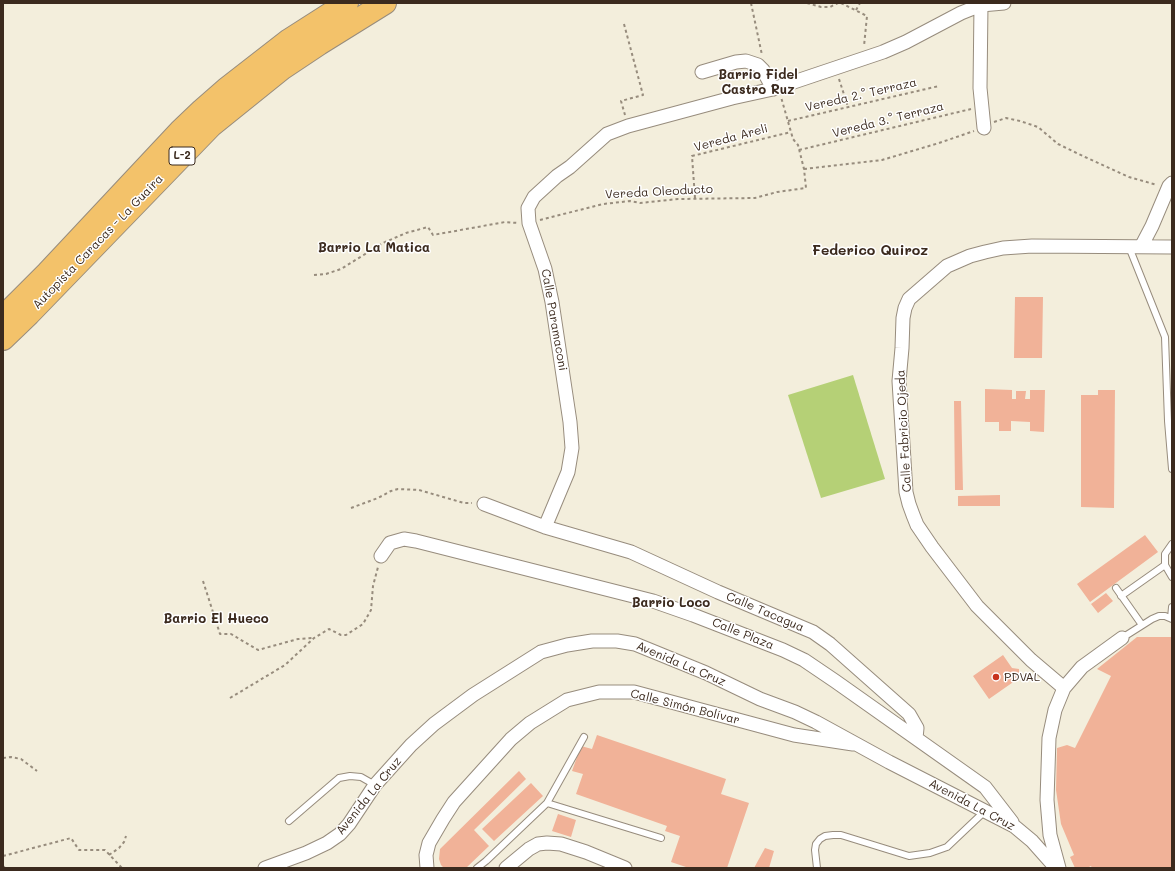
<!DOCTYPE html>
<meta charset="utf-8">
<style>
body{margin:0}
#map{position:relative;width:1175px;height:871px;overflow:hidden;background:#f3eedc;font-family:Mali,sans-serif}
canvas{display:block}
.frame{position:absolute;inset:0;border:4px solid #3b2a1e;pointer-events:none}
</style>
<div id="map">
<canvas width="1175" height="871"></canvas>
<div class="frame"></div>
</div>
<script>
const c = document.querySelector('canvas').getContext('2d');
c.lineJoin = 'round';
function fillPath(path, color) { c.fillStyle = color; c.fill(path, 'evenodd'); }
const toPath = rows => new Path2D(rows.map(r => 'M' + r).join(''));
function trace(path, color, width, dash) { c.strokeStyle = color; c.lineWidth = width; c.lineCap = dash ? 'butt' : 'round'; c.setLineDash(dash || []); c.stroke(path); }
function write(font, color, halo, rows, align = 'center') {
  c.font = font + ' Mali,sans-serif'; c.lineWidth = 3; c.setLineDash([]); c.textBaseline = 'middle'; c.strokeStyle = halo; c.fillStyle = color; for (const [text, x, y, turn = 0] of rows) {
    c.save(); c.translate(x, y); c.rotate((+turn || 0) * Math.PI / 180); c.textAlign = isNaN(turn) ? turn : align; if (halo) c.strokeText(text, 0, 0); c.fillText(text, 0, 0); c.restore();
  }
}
const green = toPath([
 [853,375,885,479,821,498,788,395]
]);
const building = toPath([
 [1015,297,1043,297,1042,358,1014,358],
 [985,389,1012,390,1012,399,1016,399,1016,391,1026,391,1025,399,1030,399,1030,390,1045,390,1044,432,1030,431,1030,422,1011,421,1011,431,999,431,999,422,985,422],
 [1098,390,1115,390,1114,508,1081,507,1081,395,1098,395],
 [954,401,961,401,963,490,955,490],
 [1000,495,1000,506,958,506,958,496],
 [1145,535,1158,552,1090,602,1077,584],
 [1106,593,1113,601,1098,613,1091,604],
 [1137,637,1171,637,1172,868,1092,868,1091,866,1087,868,1075,868,1070,857,1074,855,1061,824,1056,790,1057,748,1067,745,1075,748,1111,676,1097,669],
 [1003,655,1012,668,1019,669,1019,678,989,699,973,676],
 [597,735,726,779,721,794,749,803,727,868,689,868,671,862,680,836,665,831,667,826,576,794,583,774,572,771,581,746,592,749],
 [519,771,526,779,474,830,489,846,466,868,444,868,441,865,439,859,440,849],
 [531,783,543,796,494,841,482,829],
 [558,814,576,820,571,837,552,831],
 [765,848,774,851,769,868,754,868]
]);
const path = toPath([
 [751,3,762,55],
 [807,3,821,7,830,7,838,3],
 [841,3,867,16,864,46],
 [856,10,860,3],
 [624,24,643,95,621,101,625,115],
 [839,79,848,107],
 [788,121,939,86],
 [994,122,1006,118,1020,121,1038,127,1058,144,1085,157,1129,177,1157,185],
 [799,150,971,109],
 [804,169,882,160,939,143,974,131],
 [695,198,692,156,791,132],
 [540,220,603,204,630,201,640,203,678,199,755,198,777,192,806,188,804,169,798,145,793,139,781,97],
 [314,275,326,274,341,269,383,243,406,233,428,227,433,235,505,222,518,223],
 [351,508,378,498,391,491,398,489,419,490,464,503,472,503],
 [203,581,220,634,231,634,258,650,298,639,313,638],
 [230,698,285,665,314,638,329,629,341,635,346,635,363,624,371,610,373,586,378,567],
 [3,758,11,757,21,759,37,771],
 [109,855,119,848,124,842,126,836],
 [3,856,71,838,79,850,105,850,122,868],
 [3,866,5,868]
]);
const lane = toPath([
 [1129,247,1165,337,1168,421,1172,469],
 [1172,544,1165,554,1165,565,1172,577],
 [1116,588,1142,625],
 [1121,596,1165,565],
 [1171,618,1172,607],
 [1122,638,1152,619,1159,616,1165,616,1172,619],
 [547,803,661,838],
 [289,821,339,778,350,776,361,777,375,785],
 [477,868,486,861,547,803,584,737],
 [817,868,815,850,816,844,820,839,825,836,833,835,841,835,909,856,930,853,947,847,985,811]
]);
const street = toPath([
 [981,5,980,88,984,128],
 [702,72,736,62,746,61,758,65,763,70,773,89],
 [1141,247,1152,226,1169,186,1172,183],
 [484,504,545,527,631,552,718,592,813,632,830,644,909,714,917,728,916,738],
 [545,527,568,472,572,448,570,422,552,302,545,269,529,223,528,208,534,197,557,176,570,167,607,134,628,126,732,98,773,89,883,52,906,42,961,13,981,5,1004,3],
 [381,556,390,543,404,539,416,541,653,601,693,615,783,650,804,660,835,681,985,787,1012,822],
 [1064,688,1031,660,977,606,932,547,917,525,913,515,909,504,906,492,899,381,902,348,903,318,905,308,909,299,947,266,970,256,985,252,1003,248,1032,246,1172,247],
 [265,868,306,853,327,843,340,834,349,824,375,785,411,745,434,724,473,695,541,652,567,645,592,641,617,641,635,644,706,673,760,699,795,712,816,722,889,762,1014,826,1032,841,1056,868],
 [427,868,426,855,429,843,443,819,454,802,511,739,530,723,567,700,599,692,634,692,794,735,853,744],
 [506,868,529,849,538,844,547,843,561,844,586,852,625,868],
 [1059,868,1050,835,1047,800,1049,738,1055,710,1064,688,1082,667,1122,638]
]);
const highway = toPath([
 [3,317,47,273,180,131,202,110,226,89,289,40,347,3],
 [3,339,29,314,211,126,283,68,319,44,385,3]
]);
const markers = [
 [996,677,4,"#c8321e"]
];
const shields = [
 [182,156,26]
];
const shieldNames = [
 ["L-2",182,156]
];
const streetNames = [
 ["Vereda 2.° Terraza",861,95,-13],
 ["Vereda 3.° Terraza",888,120,-14],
 ["Vereda Areli",731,138,-15],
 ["Vereda Oleoducto",659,192,-3],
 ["Autopista Caracas - La Guaira",98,242,-46],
 ["Calle Paramaconi",554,320,80],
 ["Calle Fabricio Ojeda",904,431,-93],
 ["Calle Tacagua",765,612,23],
 ["Calle Plaza",743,634,22],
 ["Avenida La Cruz",681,664,23],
 ["Calle Simón Bolívar",685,707,14],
 ["Avenida La Cruz",369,796,-51],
 ["Avenida La Cruz",972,805,28]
];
const poiNames = [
 ["PDVAL",1004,677]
];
const neighbourhoodNames = [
 ["Barrio Fidel",758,75],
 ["Castro Ruz",758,90],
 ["Barrio La Matica",374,248],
 ["Barrio Loco",671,603],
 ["Barrio El Hueco",216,619]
];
const quarterNames = [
 ["Federico Quiroz",870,251]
];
fillPath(green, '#b5d076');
fillPath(building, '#f1b298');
trace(lane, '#978c7d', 8);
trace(street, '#978c7d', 15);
trace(highway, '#978c7d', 24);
trace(path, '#978c7d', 2, [3, 3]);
trace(lane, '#fff', 6);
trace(street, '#fff', 13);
trace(highway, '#f3c26a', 22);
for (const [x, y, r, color] of markers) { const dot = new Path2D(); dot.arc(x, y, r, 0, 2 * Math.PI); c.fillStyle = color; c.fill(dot); trace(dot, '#fff', 1.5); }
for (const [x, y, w] of shields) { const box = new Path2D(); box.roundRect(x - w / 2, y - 9, w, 18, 3); c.fillStyle = '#fff'; c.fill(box); trace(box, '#3b2a1e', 1); }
write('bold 11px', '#3b2a1e', null, shieldNames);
write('12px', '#3b2a1e', '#fff', streetNames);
write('12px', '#3b2a1e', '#fff', poiNames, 'left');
write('bold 13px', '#3b2a1e', '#fff', neighbourhoodNames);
write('bold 14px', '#3b2a1e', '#fff', quarterNames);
</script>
